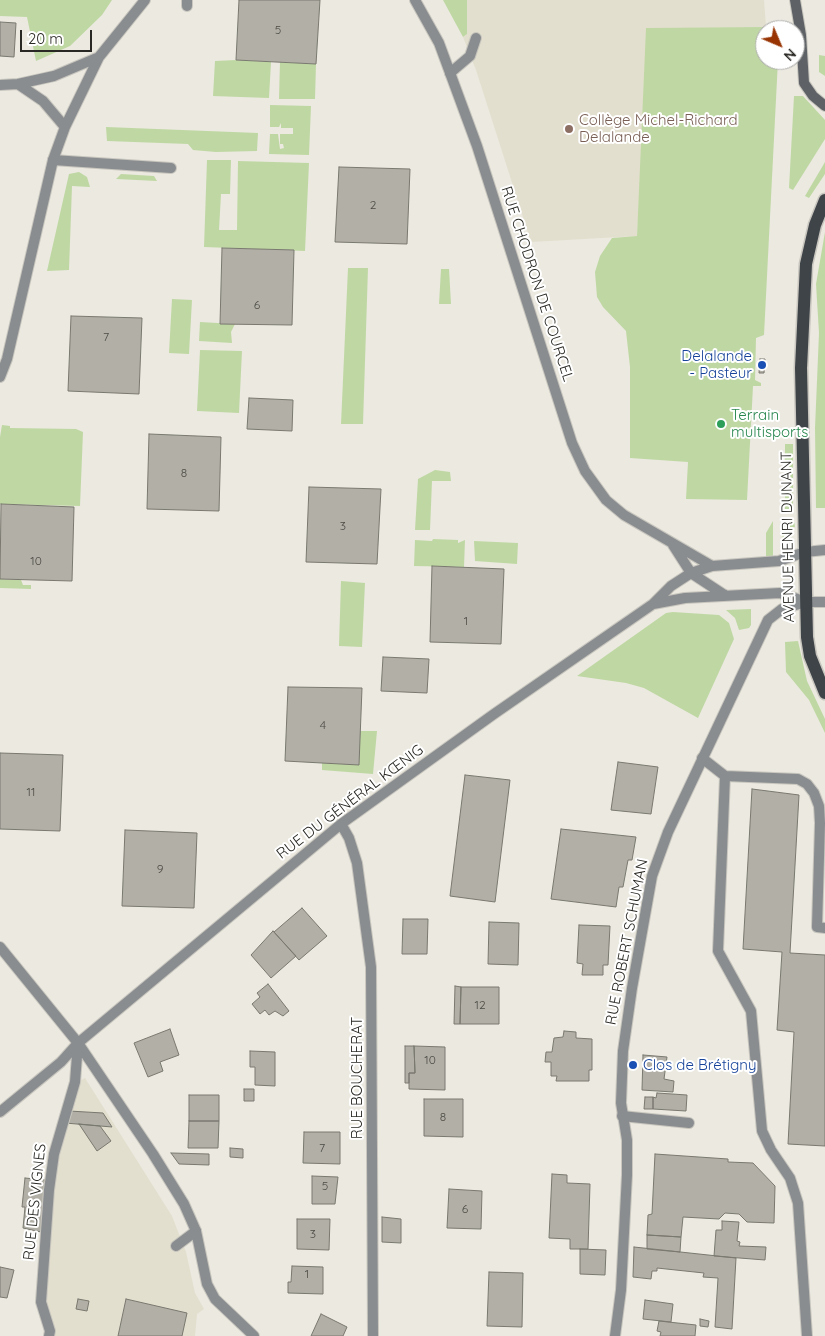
<!DOCTYPE html>
<meta charset="utf-8">
<style>
body{margin:0}
#map{position:relative;width:825px;height:1336px;overflow:hidden;background:#ebe9e0;font-family:Quicksand,sans-serif}
canvas{display:block}
.north{position:absolute;left:755px;top:20px;width:50px;height:50px;box-sizing:border-box;background:#fff;border:1px solid #a9a9a7;border-radius:50%;rotate:135deg;font-size:14px;font-weight:700;line-height:20px;text-align:center;color:#292824}
.north::after{content:'';display:block;margin:auto;width:18px;height:22px;background:#983403;clip-path:polygon(50% 0,100% 100%,50% 72%,0 100%)}
.scale{position:absolute;left:20px;top:30px;width:72px;height:22px;box-sizing:border-box;border:2px solid #292824;border-top:0;padding-left:6px;font-size:15px;line-height:18px;white-space:nowrap;color:#292824;-webkit-text-stroke:4px #fff;paint-order:stroke}
</style>
<div id="map">
<canvas width="825" height="1336"></canvas>
<div class="north">N</div>
<div class="scale">20 m</div>
</div>
<script>
const c = document.querySelector('canvas').getContext('2d');
c.lineJoin = 'round';
function fillPath(path, color) { c.fillStyle = color; c.fill(path, 'evenodd'); }
const toPath = rows => new Path2D(rows.map(r => 'M' + r).join(''));
function trace(path, color, width, dash) { c.strokeStyle = color; c.lineWidth = width; c.lineCap = dash ? 'butt' : 'round'; c.setLineDash(dash || []); c.stroke(path); }
function write(font, color, halo, rows, align = 'center') {
  c.font = font + ' Quicksand,sans-serif'; c.lineWidth = 4; c.setLineDash([]); c.textBaseline = 'middle'; c.strokeStyle = halo; c.fillStyle = color; for (const [text, x, y, turn = 0] of rows) {
    c.save(); c.translate(x, y); c.rotate((+turn || 0) * Math.PI / 180); c.textAlign = isNaN(turn) ? turn : align; if (halo) c.strokeText(text, 0, 0); c.fillText(text, 0, 0); c.restore();
  }
}
const built = toPath([
 [467,0,764,0,766,27,754,28,639,205,637,236,531,242,476,70,463,37,467,34],
 [85,1078,172,1216,186,1252,195,1293,204,1309,197,1314,195,1336,53,1336,52,1319,47,1305,46,1266,55,1169,79,1081]
]);
const green = toPath([
 [0,0,112,0,102,15,70,46,36,61,27,17,0,16],
 [443,0,467,0,467,34,463,37],
 [766,27,768,30,765,30,765,60,778,60,764,335,756,338,755,380,761,383,761,386,753,386,747,500,686,499,688,462,630,458,630,367,626,331,603,307,597,297,595,272,600,256,612,238,637,236,646,28],
 [819,55,825,56,825,76,819,72],
 [236,60,271,62,269,98,213,96,215,61],
 [280,62,316,64,315,99,279,99],
 [794,96,803,96,825,120,825,139,793,190,789,188],
 [270,105,311,106,309,155,269,154,270,134,278,134,280,149,284,148,283,144,280,144,280,134,293,134,293,128,281,128,281,123,279,127,270,127],
 [106,127,258,133,257,151,216,152,193,150,188,144,107,141],
 [207,160,231,160,230,194,221,194,219,230,237,230,238,161,309,163,305,251,204,247],
 [825,162,825,174,809,198,805,196],
 [79,172,87,177,90,187,72,186,69,270,47,271,69,174],
 [121,174,154,176,157,181,116,179],
 [825,232,825,508,816,508,815,428,819,333,816,284],
 [348,268,368,268,363,424,341,424],
 [441,269,449,269,451,304,439,304],
 [172,299,192,300,189,354,169,353],
 [200,322,235,324,231,332,232,343,199,341],
 [200,350,242,351,239,413,197,411],
 [2,425,10,426,10,428,76,429,83,432,80,506,0,504,0,437],
 [785,444,793,444,793,509,785,509],
 [435,470,450,472,451,481,432,481,430,530,415,530,418,479],
 [773,521,773,557,766,558,766,533],
 [794,521,795,527,789,528,790,550,783,550,782,522],
 [433,539,458,540,458,543,465,540,464,567,414,566,415,540,432,541],
 [474,541,518,543,517,564,475,561],
 [0,579,21,580,23,585,31,585,31,589,0,588],
 [341,581,365,583,362,647,339,646],
 [751,609,751,625,749,628,739,630,735,618,726,610],
 [673,612,719,615,729,623,734,639,698,718,644,688,626,683,577,676,666,613],
 [798,641,807,681,825,719,825,733,809,700,786,672,785,642],
 [360,731,377,731,373,774,322,770,322,763]
]);
const building = toPath([
 [239,0,320,0,316,64,236,60,239,0],
 [0,22,16,23,14,57,0,56,0,22],
 [339,167,410,169,407,244,335,242,339,167],
 [222,248,294,250,292,325,220,324,222,248],
 [71,316,142,318,139,394,68,391,71,316],
 [760,359,765,359,764,373,759,373,760,359],
 [249,398,293,400,292,431,247,429,249,398],
 [149,434,221,437,219,511,147,509,149,434],
 [309,487,381,489,377,564,306,562,309,487],
 [1,504,74,507,72,581,0,579,1,504],
 [432,566,504,569,501,644,430,642,432,566],
 [383,657,429,659,427,693,381,691,383,657],
 [288,687,362,688,359,765,285,761,288,687],
 [0,753,63,755,60,831,0,829,0,753],
 [618,762,658,767,651,814,611,810,618,762],
 [465,775,510,780,495,902,450,896,465,775],
 [752,789,799,795,790,953,825,955,825,1146,788,1144,794,1032,777,1030,782,952,743,949,752,789],
 [561,829,636,837,632,860,628,860,623,887,619,887,616,907,551,899,561,829],
 [125,830,197,833,194,908,122,906,125,830],
 [302,908,327,936,299,960,274,932,302,908],
 [403,919,428,919,427,954,402,954,403,919],
 [489,922,519,923,518,965,488,964,489,922],
 [579,925,610,926,608,965,603,965,603,975,582,975,583,964,577,963,579,925],
 [273,931,296,956,271,978,251,955,273,931],
 [268,984,289,1011,283,1016,275,1011,269,1015,265,1010,260,1014,252,1004,260,997,257,993,268,984],
 [455,986,461,987,460,1024,454,1024,455,986],
 [461,987,499,987,499,1024,460,1024,461,987],
 [170,1029,179,1055,160,1062,163,1071,148,1077,134,1043,170,1029],
 [564,1031,576,1032,576,1038,592,1039,592,1070,589,1070,589,1081,556,1081,557,1076,551,1076,551,1062,545,1062,546,1052,552,1052,554,1038,563,1037,564,1031],
 [405,1046,414,1046,415,1073,409,1073,409,1083,405,1083,405,1046],
 [414,1046,445,1047,445,1090,409,1089,409,1073,415,1073,414,1046],
 [250,1051,275,1052,275,1086,255,1085,255,1067,250,1067,250,1051],
 [643,1055,667,1057,664,1079,674,1081,673,1092,642,1090,643,1055],
 [244,1089,254,1089,254,1101,244,1101,244,1089],
 [657,1093,687,1095,686,1111,653,1109,653,1097,656,1098,657,1093],
 [189,1095,219,1095,219,1121,189,1121,189,1095],
 [645,1097,653,1097,653,1109,644,1109,645,1097],
 [424,1099,463,1099,463,1137,424,1136,424,1099],
 [69,1111,103,1113,112,1127,65,1123,69,1111],
 [189,1121,219,1121,218,1148,188,1148,189,1121],
 [79,1124,100,1126,111,1141,97,1151,79,1124],
 [304,1132,340,1132,340,1164,303,1163,304,1132],
 [230,1148,243,1149,243,1158,230,1157,230,1148],
 [171,1153,209,1154,209,1165,179,1164,171,1153],
 [655,1154,728,1159,728,1162,753,1163,775,1186,774,1223,747,1222,739,1214,725,1213,719,1219,683,1217,681,1237,647,1235,648,1215,652,1214,655,1154],
 [552,1174,567,1175,567,1183,590,1184,588,1249,570,1249,570,1239,549,1238,552,1174],
 [312,1176,338,1177,335,1204,312,1204,312,1176],
 [25,1178,45,1180,41,1232,23,1228,25,1207,22,1207,25,1178],
 [449,1189,482,1191,481,1229,447,1228,449,1189],
 [382,1217,401,1219,401,1243,382,1242,382,1217],
 [297,1219,330,1219,329,1250,297,1249,297,1219],
 [722,1221,739,1222,737,1241,740,1242,739,1246,766,1247,765,1260,714,1256,716,1230,722,1230,722,1221],
 [647,1235,681,1237,680,1252,647,1249,647,1235],
 [634,1247,736,1258,732,1329,715,1327,718,1278,703,1277,704,1273,657,1268,657,1271,652,1271,651,1279,633,1277,634,1247],
 [580,1249,606,1250,605,1275,580,1274,580,1249],
 [292,1266,323,1267,323,1294,288,1293,288,1282,291,1282,292,1266],
 [0,1267,14,1270,7,1298,0,1297,0,1267],
 [489,1272,523,1273,522,1327,487,1326,489,1272],
 [78,1299,89,1301,87,1311,76,1309,78,1299],
 [126,1299,187,1313,182,1336,118,1336,126,1299],
 [645,1300,673,1304,671,1322,643,1319,645,1300],
 [321,1314,347,1327,343,1336,311,1336,321,1314],
 [700,1319,709,1321,708,1327,700,1326,700,1319],
 [659,1321,696,1325,695,1336,660,1336,661,1332,657,1331,659,1321]
]);
const lane = toPath([
 [187,0,187,6],
 [450,73,470,56,476,38],
 [53,160,171,168],
 [702,758,725,776,718,951,751,1011,762,1131,771,1150,790,1178,798,1203,807,1336],
 [725,776,798,779,807,784,814,793,819,806,820,823,817,927,825,928],
 [622,1116,689,1123],
 [176,1246,196,1231]
]);
const street = toPath([
 [415,0,439,43,477,146,572,443,585,471,606,500,624,515,712,566],
 [18,84,43,101,65,127],
 [0,85,18,84,54,76,99,57],
 [0,377,7,359,53,160,65,127,99,57,145,0],
 [673,545,691,573,726,596],
 [653,604,685,598,780,593,806,602],
 [341,824,349,838,357,863,371,967,373,1336],
 [0,947,78,1043,153,1154,184,1204,196,1231,207,1284,215,1299,254,1336],
 [0,1112,61,1062,78,1043,341,824,494,714,653,604,671,586,691,573,712,566,779,561,805,552,825,550],
 [49,1336,50,1331,41,1302,49,1190,54,1154,75,1082,78,1043],
 [615,1336,621,1290,627,1175,627,1140,621,1103,623,1051,632,988,652,876,668,832,768,620,782,609,806,602,825,602]
]);
const secondary = toPath([
 [795,0,801,35,804,83,813,96,825,106]
]);
const primary = toPath([
 [825,200,815,225,806,264,801,368,807,637,810,656,825,693]
]);
const markers = [
 [569,129,5,"#8d6e63"],
 [762,365,5,"#1a4fb4"],
 [721,424,5,"#2e9e5b"],
 [633,1065,5,"#1a4fb4"]
];
const numberNames = [
 ["5",278,30],
 ["2",373,205],
 ["6",257,305],
 ["7",106,337],
 ["8",184,473],
 ["3",343,526],
 ["10",36,561],
 ["1",466,621],
 ["4",323,725],
 ["11",31,792],
 ["9",160,869],
 ["12",480,1005],
 ["10",430,1060],
 ["8",443,1117],
 ["7",322,1148],
 ["5",325,1186],
 ["6",465,1209],
 ["3",313,1234],
 ["1",307,1274]
];
const educationNames = [
 ["Collège Michel-Richard",579,120],
 ["Delalande",579,137]
];
const streetNames = [
 ["RUE CHODRON DE COURCEL",537,284,72],
 ["AVENUE HENRI DUNANT",788,537,-91],
 ["RUE DU GÉNÉRAL KŒNIG",350,802,-37],
 ["RUE ROBERT SCHUMAN",627,942,-79],
 ["RUE BOUCHERAT",357,1078,-90],
 ["RUE DES VIGNES",35,1202,-84]
];
const transitNames = [
 ["Delalande",752,356],
 ["- Pasteur",752,373],
 ["Clos de Brétigny",643,1065,"left"]
];
const leisureNames = [
 ["Terrain",731,415],
 ["multisports",731,432]
];
fillPath(built, '#e3dfce');
fillPath(green, '#bfd8a3');
fillPath(building, '#b1afa6');
trace(building, '#7a7970', 1);
trace(lane, '#c8c6be', 12);
trace(street, '#c8c6be', 12);
trace(secondary, '#c8c6be', 12);
trace(primary, '#c8c6be', 15);
trace(lane, '#8a8d90', 10);
trace(street, '#8a8d90', 10);
trace(secondary, '#5e6266', 10);
trace(primary, '#3f4449', 12);
for (const [x, y, r, color] of markers) { const dot = new Path2D(); dot.arc(x, y, r, 0, 2 * Math.PI); c.fillStyle = color; c.fill(dot); trace(dot, '#fff', 2); }
write('12px', '#4b4a44', null, numberNames);
write('15px', '#785e54', '#fff', educationNames, 'left');
write('15px', '#292824', '#fff', streetNames);
write('15px', '#164399', '#fff', transitNames, 'right');
write('15px', '#27864d', '#fff', leisureNames, 'left');
</script>
